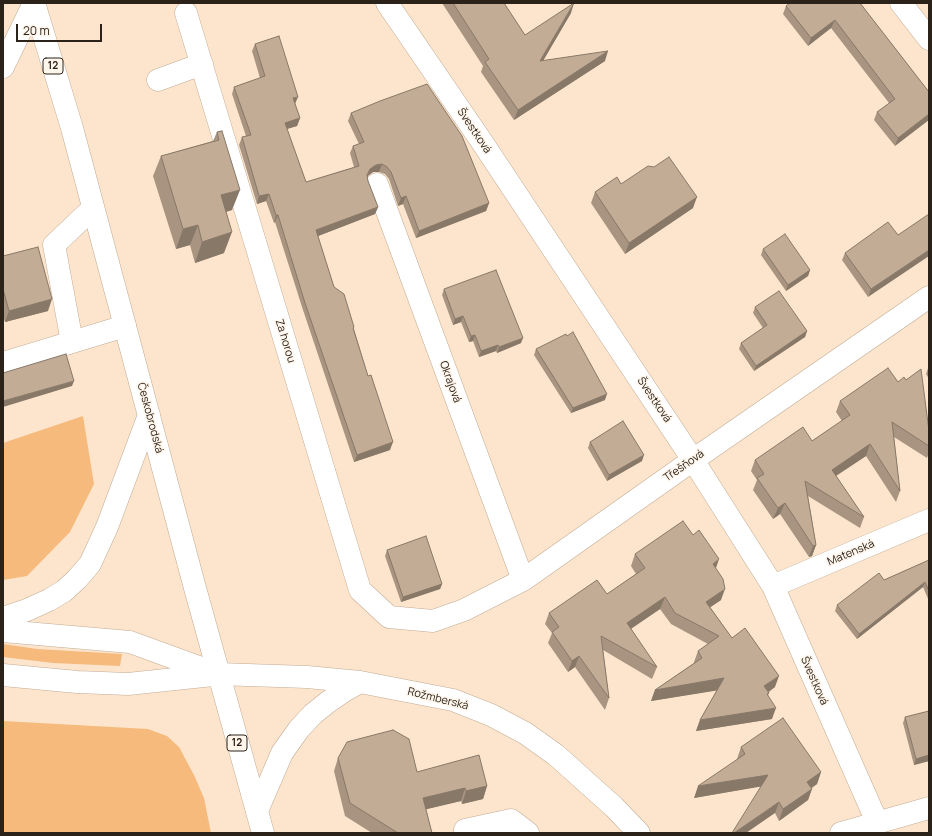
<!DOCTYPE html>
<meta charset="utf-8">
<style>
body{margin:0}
#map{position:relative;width:932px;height:836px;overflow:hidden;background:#fde5cd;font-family:Manrope,sans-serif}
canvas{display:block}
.frame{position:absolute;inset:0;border:4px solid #2b221a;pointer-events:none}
.scale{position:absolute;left:16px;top:24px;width:86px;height:18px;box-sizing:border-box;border:2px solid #2b221a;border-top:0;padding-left:5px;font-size:12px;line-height:14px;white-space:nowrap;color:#2b221a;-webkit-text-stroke:3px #fef5eb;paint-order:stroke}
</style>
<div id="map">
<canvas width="932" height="836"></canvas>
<div class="frame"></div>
<div class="scale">20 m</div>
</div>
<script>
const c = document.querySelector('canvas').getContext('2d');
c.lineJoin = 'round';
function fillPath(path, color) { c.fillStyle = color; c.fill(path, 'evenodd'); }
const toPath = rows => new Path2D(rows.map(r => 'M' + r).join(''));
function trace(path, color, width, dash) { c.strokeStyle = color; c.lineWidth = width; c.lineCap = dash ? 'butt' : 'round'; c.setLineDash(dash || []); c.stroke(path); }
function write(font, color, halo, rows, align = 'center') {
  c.font = font + ' Manrope,sans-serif'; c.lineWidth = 3; c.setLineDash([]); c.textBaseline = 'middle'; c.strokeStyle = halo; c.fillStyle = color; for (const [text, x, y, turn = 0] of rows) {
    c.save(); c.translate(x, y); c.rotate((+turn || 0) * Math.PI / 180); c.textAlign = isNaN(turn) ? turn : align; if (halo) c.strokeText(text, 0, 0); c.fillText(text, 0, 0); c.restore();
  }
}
const green = toPath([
 [83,416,94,484,70,532,27,576,3,580,3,443],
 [3,644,37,649,122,654,120,666,53,663,3,657],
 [3,721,148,729,167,736,179,747,194,775,204,798,211,833,3,833]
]);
const minor = toPath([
 [387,3,482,142,693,460,773,586,877,822],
 [901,3,929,39],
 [186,13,360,590,389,617,433,621,464,610,523,580,693,460,929,297],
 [158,80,202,64],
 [377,184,523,580],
 [72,342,54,245,93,208],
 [3,363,125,326],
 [773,586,929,520],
 [218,674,307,677,360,682,453,700,491,715,525,733,556,755,614,807,639,833],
 [257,811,282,753,299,729,313,714,328,702,344,691,360,682],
 [465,830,511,820,528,833],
 [841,833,929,808]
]);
const major = toPath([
 [34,3,72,128,195,588,263,833],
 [3,67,34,3],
 [3,618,27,610,49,600,64,591,77,579,90,564,107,527,149,415],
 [3,631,130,642,218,674],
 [3,675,77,682,128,684,213,675]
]);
const wall = toPath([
 [442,3,504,3,525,35,571,13,543,61,605,61,514,120,481,72,483,66],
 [860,3,929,92,895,146,874,120,877,112,889,103,831,28,808,46,783,14,786,6],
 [255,44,295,104,300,118,297,126,287,129,306,182,354,167,350,153,353,146,359,144,348,121,351,113,489,203,486,211,416,238,403,204,398,206,389,179,385,174,379,172,373,172,368,176,368,181,378,207,375,214,318,236,334,287,354,329,390,450,354,462,303,310,275,222,274,223,266,201,257,204,239,145,242,137,246,136,232,94,234,87,260,78,252,51],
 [222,131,232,210,226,212,224,253,195,263,190,245,176,249,153,176,161,156,213,141,217,132],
 [621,184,693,208,625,254,591,203,595,192],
 [898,235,868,297,842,260,845,253],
 [763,249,810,270,808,276,786,291,761,255],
 [3,256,48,311,5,322,3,316],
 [444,289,521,343,497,353,496,351,479,357,473,341,469,342,461,322,453,325,442,295],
 [755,307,807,331,805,337,754,371,739,349,741,343,763,328,753,313],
 [536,349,605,400,571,413,534,355],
 [929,365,929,379,926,374],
 [840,401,929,431,929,453,927,458,894,437,900,491,896,502,866,456,836,476,864,517,860,528,808,496,816,545,812,556,809,557,780,514,773,519,753,490,757,480,751,471,755,460,812,441,842,421,836,412],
 [590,442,642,461,607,481,588,448],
 [387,550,442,584,440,589,401,602,385,556],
 [635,554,716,569,721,600,710,607,732,638,775,687,769,692,768,696,772,719,696,731,700,720,717,690,651,701,655,690,694,663,694,662,698,651,708,644,671,624,660,609,631,629,657,667,652,679,603,650,609,698,605,710,575,667,568,672,548,643,552,633,545,624,549,613,607,594,636,574,631,566],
 [929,560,929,601,923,587,857,639,835,611,837,605,884,580],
 [929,711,929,761,914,765,903,723,905,717],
 [741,747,821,772,817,784,812,788,808,800,779,821,775,813,761,786,694,798,737,760,737,759],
 [338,758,417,772,487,786,483,799,462,804,461,801,426,809,432,833,372,833,345,816,334,771]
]);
const shadedWall = toPath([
 [574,3,571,13,537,71,540,61],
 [835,20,831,28,808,46,811,38],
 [608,51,605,61,514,120,518,110],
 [298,97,295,104,293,98],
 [929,114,929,120,895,146,898,138],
 [300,118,297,126,283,130,285,123],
 [382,164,379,172,373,172,367,176,365,182,370,169,376,165],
 [240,190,232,210,214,215,221,195],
 [269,194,266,201,257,204,259,196],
 [406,196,403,204,398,206,401,198],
 [697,197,693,208,625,254,629,243],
 [489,203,486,211,416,238,419,231],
 [378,207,375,214,313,238,316,230],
 [276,215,278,215,275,222,274,223],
 [198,225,190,245,176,249,183,229],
 [232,232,224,253,195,263,202,242],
 [929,250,929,256,868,297,871,289],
 [810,270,808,276,786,291,788,285],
 [52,299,48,311,5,322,9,311],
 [463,316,461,322,453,325,455,319],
 [807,331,805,337,754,371,756,366],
 [475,335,473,341,469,342,471,336],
 [523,338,521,343,497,353,499,347],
 [498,345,496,351,479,357,481,351],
 [74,381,72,386,3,407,3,401],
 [607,394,605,400,571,413,573,408],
 [393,442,390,450,354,462,357,455],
 [870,444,866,456,828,481,832,470],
 [644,455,642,461,607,481,609,475],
 [785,503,780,514,773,519,778,508],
 [816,545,812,556,809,557,813,546],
 [719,559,715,571,713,564],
 [925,582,923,587,857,639,859,634],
 [442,584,440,589,401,602,403,597],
 [725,589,721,600,702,613,706,602],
 [665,597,660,609,623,634,627,623],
 [579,656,575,667,568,672,572,661],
 [779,676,775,687,760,697,764,686],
 [724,678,720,690,651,701,655,690],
 [776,708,772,719,696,731,700,720],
 [929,755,929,761,914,765,916,759],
 [821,772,817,784,803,793,807,782],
 [768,775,764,786,694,798,698,786],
 [487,786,483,799,462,804,466,791],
 [465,788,461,801,419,811,423,798],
 [812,789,808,800,779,821,783,809],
 [779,802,775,813,746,833,734,833]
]);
const building = toPath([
 [453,3,504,3,525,35,574,3,540,61,608,51,518,110,485,62,489,59,453,3],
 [790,3,860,3,929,92,929,114,898,138,877,112,895,99,835,20,811,38,786,6,790,3],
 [279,36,298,97,293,98,300,118,285,123,306,182,359,166,353,146,364,142,351,113,380,101,427,84,462,136,489,203,419,231,406,196,401,198,391,172,387,167,382,164,376,165,370,169,367,175,368,181,378,207,316,230,334,287,344,294,354,327,353,328,368,376,371,375,393,442,357,455,305,303,278,215,276,215,269,194,259,196,242,137,251,135,234,87,265,76,255,44,279,36],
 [222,131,240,190,221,195,232,232,202,242,198,225,183,229,161,156,219,140,217,132,222,131],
 [669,157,697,197,629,243,595,192,617,177,621,184,648,166,654,167,669,157],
 [929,214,929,250,871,289,845,253,888,222,898,235,929,214],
 [785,234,810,270,788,285,763,249,785,234],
 [38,247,52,299,9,311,3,289,3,256,38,247],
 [496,270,523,338,499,347,498,345,481,351,475,335,471,336,463,316,455,319,444,289,496,270],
 [779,291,807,331,756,366,741,343,767,325,755,307,779,291],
 [573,332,607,394,573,408,536,349,566,334,567,336,573,332],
 [66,354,74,381,3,401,3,373,66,354],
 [888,368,898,382,904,377,906,380,921,369,929,431,929,446,892,422,900,491,870,444,832,470,864,517,805,481,816,545,813,546,785,503,778,508,757,478,764,474,755,460,803,427,812,441,850,415,840,401,888,368],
 [623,421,644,455,609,475,590,442,623,421],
 [683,521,693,535,699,530,719,559,713,564,723,579,725,589,706,602,732,638,745,628,779,676,764,686,769,693,767,694,776,708,700,720,724,678,655,690,702,658,698,651,719,636,675,613,665,597,627,623,657,667,601,636,609,698,579,656,572,661,552,632,559,627,549,613,597,580,607,594,645,568,635,554,683,521],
 [426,536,442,584,403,597,387,550,426,536],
 [929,560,929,591,925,582,859,634,837,605,879,573,884,580,929,560],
 [929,711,929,755,916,759,905,717,929,711],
 [783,718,821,772,807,782,812,789,783,809,779,802,734,833,732,833,768,775,698,786,745,754,741,747,783,718],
 [393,730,409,739,417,772,479,755,487,786,466,791,465,788,423,798,432,833,398,833,350,803,338,758,347,742,393,730]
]);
const shields = [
 [53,66,20],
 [237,743,20]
];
const shieldNames = [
 ["12",53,66],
 ["12",237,743]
];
const streetNames = [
 ["Švestková",474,131,56],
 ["Za horou",285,341,73],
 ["Okrajová",450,382,70],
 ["Švestková",654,400,56],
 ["Českobrodská",150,418,75],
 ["Třešňová",684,466,-35],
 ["Matenská",851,553,-23],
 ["Švestková",814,681,66],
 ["Rožmberská",438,699,14]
];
fillPath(green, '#f5ba7c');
trace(minor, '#c1ab94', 23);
trace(major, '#c1ab94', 23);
trace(minor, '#fff', 22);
trace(major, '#fff', 22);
fillPath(wall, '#a89480');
fillPath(shadedWall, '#887868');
fillPath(building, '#c3ac95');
trace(building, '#887868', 1);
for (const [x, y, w] of shields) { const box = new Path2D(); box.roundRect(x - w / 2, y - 8, w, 16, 3); c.fillStyle = '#fef5eb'; c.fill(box); trace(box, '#2b221a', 1); }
write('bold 10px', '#2b221a', null, shieldNames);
write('11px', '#2b221a', '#fef5eb', streetNames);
</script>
